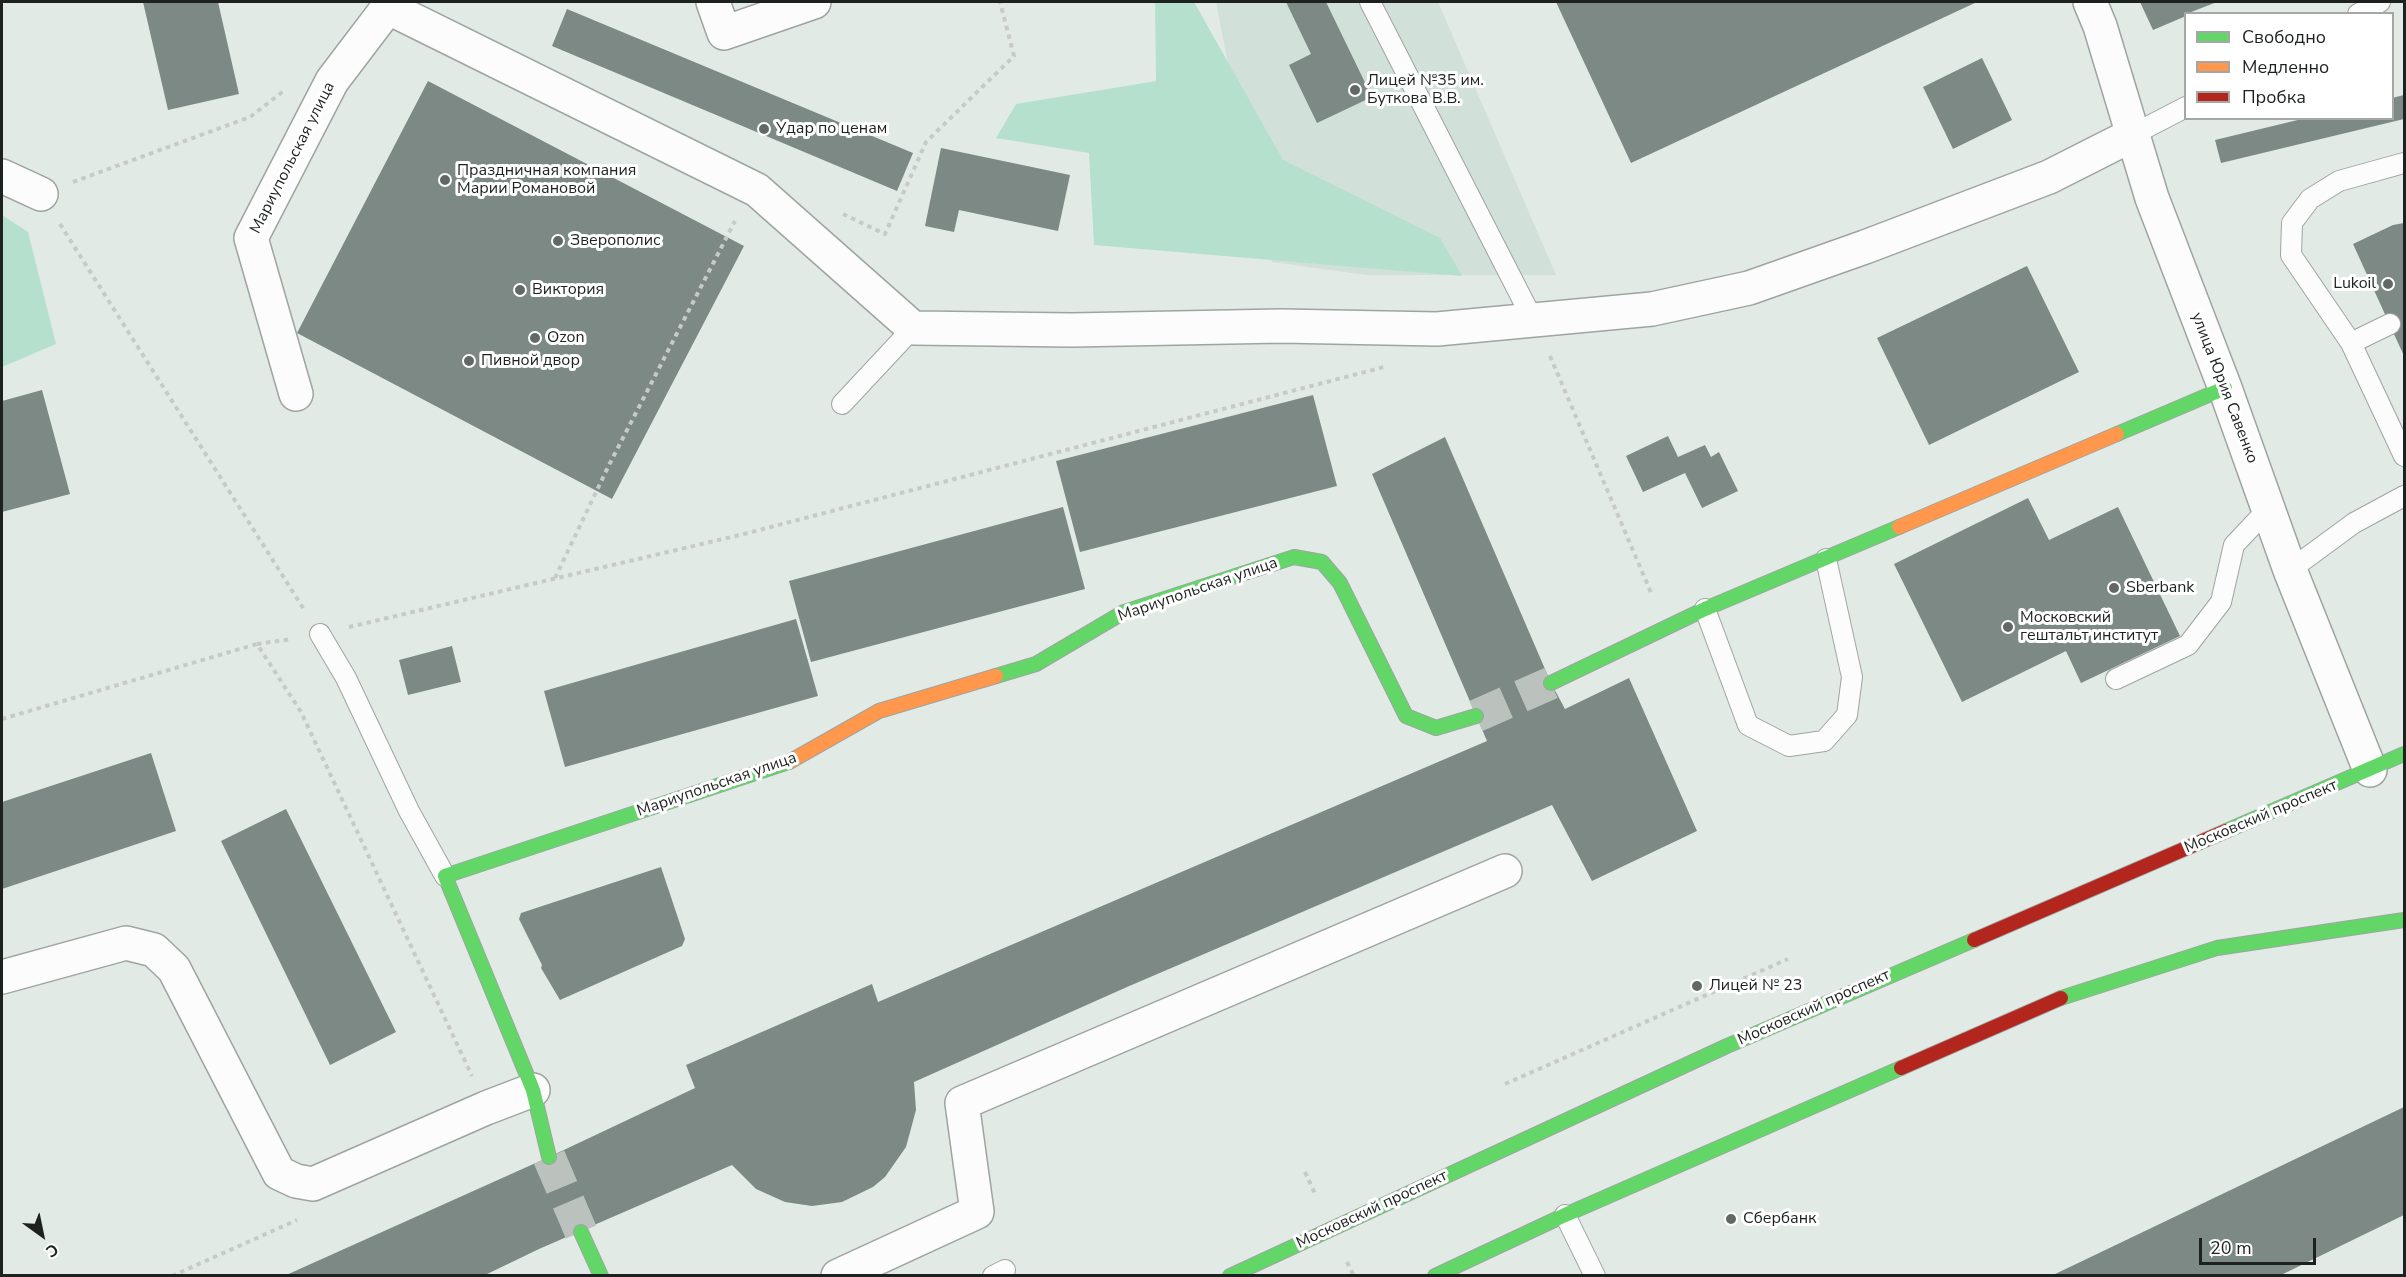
<!DOCTYPE html>
<meta charset="utf-8">
<style>
body{margin:0}
#map{position:relative;width:2406px;height:1277px;overflow:hidden;background:#e2eae6;font-family:"Nunito Sans",sans-serif}
canvas{display:block}
.frame{position:absolute;inset:0;border:3px solid #1d2220;pointer-events:none}
.legend{position:absolute;left:2184px;top:12px;width:210px;height:108px;box-sizing:border-box;background:#fff;border:2px solid #a5a7a6;margin:0;padding:8px 10px;list-style:none;font-size:18px;color:#1d2220}
.legend li{display:flex;align-items:center;gap:12px;height:30px}
.legend b{width:30px;border:2px solid #a5a7a6}
.north{position:absolute;left:12px;top:1205px;width:60px;height:60px;-webkit-text-stroke:4px #fff;paint-order:stroke;rotate:147deg;font-size:16px;font-weight:700;line-height:24px;text-align:center;color:#1d2220}
.north::after{content:'';display:block;margin:auto;width:21px;height:27px;background:#1d2220;clip-path:polygon(50% 0,100% 100%,50% 72%,0 100%)}
.scale{position:absolute;left:2199px;top:1238px;width:117px;height:27px;box-sizing:border-box;border:3px solid #1d2220;border-top:0;padding-left:8px;font-size:18px;line-height:21px;white-space:nowrap;color:#1d2220;-webkit-text-stroke:4px #fff;paint-order:stroke}
</style>
<div id="map">
<canvas width="2406" height="1277"></canvas>
<div class="frame"></div>
<ul class="legend">
<li><b style="height:8px;background:#63d668"></b>Свободно</li>
<li><b style="height:8px;background:#ff974d"></b>Медленно</li>
<li><b style="height:8px;background:#b3261e"></b>Пробка</li>
</ul>
<div class="north">С</div>
<div class="scale">20 m</div>
</div>
<script>
const c = document.querySelector('canvas').getContext('2d');
c.lineJoin = 'round';
function fillPath(path, color) { c.fillStyle = color; c.fill(path, 'evenodd'); }
const toPath = rows => new Path2D(rows.map(r => 'M' + r).join(''));
function trace(path, color, width, dash) { c.strokeStyle = color; c.lineWidth = width; c.lineCap = dash ? 'butt' : 'round'; c.setLineDash(dash || []); c.stroke(path); }
function write(font, color, halo, rows, align = 'center') {
  c.font = font + ' "Nunito Sans",sans-serif'; c.lineWidth = 6; c.setLineDash([]); c.textBaseline = 'middle'; c.strokeStyle = halo; c.fillStyle = color; for (const [text, x, y, turn = 0] of rows) {
    c.save(); c.translate(x, y); c.rotate((+turn || 0) * Math.PI / 180); c.textAlign = isNaN(turn) ? turn : align; if (halo) c.strokeText(text, 0, 0); c.fillText(text, 0, 0); c.restore();
  }
}
const built = toPath([
 [1216,2,1438,2,1556,275,1366,275,1272,262,1250,178]
]);
const green = toPath([
 [1155,2,1194,2,1283,160,1440,238,1462,276,1094,245,1089,153,996,138,1016,104,1156,81],
 [2,215,28,232,56,344,2,367]
]);
const building = toPath([
 [143,2,218,2,239,94,168,110],
 [1286,2,1326,2,1372,97,1317,123,1289,65,1311,54],
 [1556,2,1977,2,1631,163],
 [2140,2,2217,2,2186,14,2186,16,2153,30],
 [567,9,913,153,897,191,552,46],
 [1982,58,2012,120,1953,149,1923,87],
 [428,81,744,246,612,499,297,333],
 [2404,95,2404,119,2221,163,2215,140,2306,118,2392,118,2392,98],
 [941,148,1070,175,1058,231,959,210,954,232,925,226],
 [2404,223,2404,356,2353,244,2393,225],
 [2027,266,2079,372,1929,445,1877,338],
 [42,390,70,494,2,512,2,401],
 [1313,395,1337,486,1080,552,1056,461],
 [1668,436,1678,457,1705,445,1711,457,1719,452,1738,491,1702,508,1685,473,1643,492,1626,456],
 [1445,437,1551,683,1565,709,1629,678,1697,831,1592,881,1552,805,1127,987,914,1082,916,1110,906,1147,885,1177,873,1187,842,1202,812,1206,785,1202,756,1189,732,1165,539,1249,483,1276,284,1276,549,1157,695,1088,686,1065,872,984,878,1002,1487,741,1372,474],
 [2028,498,2049,540,2118,507,2180,636,2081,683,2066,651,1962,702,1894,564],
 [1063,507,1085,589,811,662,789,581],
 [796,619,818,696,565,767,544,691],
 [452,646,461,682,408,695,399,660],
 [151,753,176,831,2,889,2,802],
 [286,809,396,1032,330,1065,221,841],
 [661,867,685,939,682,946,560,1000,541,968,542,965,519,919,521,913],
 [2404,1107,2404,1215,2279,1276,2051,1276]
]);
const secondaryTunnel = toPath([
 [1476,716,1551,683],
 [549,1157,581,1232]
]);
const path = toPath([
 [73,182,250,117,285,90],
 [843,214,885,234,926,142,1014,56,1000,2],
 [60,224,305,611],
 [1550,356,1652,595],
 [555,578,609,465,735,221],
 [349,627,740,535,1384,367],
 [257,644,292,639],
 [2,719,257,644,301,712,472,1076],
 [1505,1084,1788,959],
 [1305,1172,1316,1196],
 [1347,1262,1354,1276],
 [172,1276,297,1220]
]);
const lane = toPath([
 [1370,2,1533,320],
 [2358,14,2380,2],
 [2132,135,2186,107],
 [2390,324,2351,343,2404,456],
 [2351,343,2291,255,2292,223,2310,199,2339,181,2404,163],
 [842,404,913,328],
 [2290,570,2354,523,2404,496],
 [1705,609,1748,725,1789,746,1824,741,1847,715,1852,677,1826,559],
 [320,634,346,678,409,811,445,876],
 [2116,679,2188,645,2221,602,2234,545,2269,508],
 [1565,1215,1595,1276],
 [993,1276,1005,1270]
]);
const street = toPath([
 [713,2,724,33,814,2],
 [2090,2,2100,26,2152,198,2225,388,2290,570,2370,770],
 [389,8,757,190,913,328,1072,330,1281,326,1437,329,1652,309,1749,288,1865,247,2049,177,2132,135],
 [2,176,41,194],
 [296,394,251,238,332,81,392,2],
 [2,977,126,943,154,950,174,969,279,1173,296,1181,313,1184,486,1108,533,1090],
 [838,1276,977,1212,962,1103,1505,871]
]);
const fast = toPath([
 [2117,434,2225,388],
 [996,676,1036,664,1124,612,1294,557,1322,562,1340,583,1406,716,1436,728,1476,716],
 [1551,683,1705,609,1899,527],
 [2226,831,2404,754],
 [2061,998,2217,948,2404,920],
 [549,1157,533,1090,445,876,789,762],
 [581,1232,601,1276],
 [1230,1276,1727,1046,1974,940],
 [1435,1276,1565,1215,1901,1068]
]);
const slow = toPath([
 [1899,527,2117,434],
 [789,762,879,711,996,676]
]);
const jam = toPath([
 [1974,940,2226,831],
 [1901,1068,2061,998]
]);
const markers = [
 [1355,90,6,"#626865"],
 [764,129,6,"#626865"],
 [445,180,6,"#626865"],
 [558,241,6,"#626865"],
 [2388,284,6,"#626865"],
 [520,290,6,"#626865"],
 [535,338,6,"#626865"],
 [469,361,6,"#626865"],
 [2114,588,6,"#626865"],
 [2008,627,6,"#626865"],
 [1697,986,6,"#626865"],
 [1731,1219,6,"#626865"]
];
const poiNames = [
 ["Лицей №35 им.",1367,81],
 ["Буткова В.В.",1367,99],
 ["Удар по ценам",776,129],
 ["Праздничная компания",457,171],
 ["Марии Романовой",457,189],
 ["Зверополис",570,241],
 ["Lukoil",2376,284,"right"],
 ["Виктория",532,290],
 ["Ozon",547,338],
 ["Пивной двор",481,361],
 ["Sberbank",2126,588],
 ["Московский",2020,618],
 ["гештальт институт",2020,636],
 ["Лицей № 23",1709,986],
 ["Сбербанк",1743,1219]
];
const streetNames = [
 ["Мариупольская улица",293,158,-63],
 ["улица Юрия Савенко",2224,388,69],
 ["Мариупольская улица",1198,590,-19],
 ["Мариупольская улица",717,785,-19],
 ["Московский проспект",2261,817,-23],
 ["Московский проспект",1814,1008,-24],
 ["Московский проспект",1372,1210,-25]
];
fillPath(built, '#d1e0d8');
fillPath(green, '#b5e0ce');
fillPath(building, '#7c8984');
trace(secondaryTunnel, '#bbc2be', 33, [33, 16]);
trace(lane, '#9ea4a1', 22);
trace(street, '#9ea4a1', 36);
trace(fast, '#9ea4a1', 16);
trace(slow, '#9ea4a1', 16);
trace(jam, '#9ea4a1', 16);
trace(path, '#c7cac9', 4, [4.5, 4.5]);
trace(lane, '#fbfcfb', 20);
trace(street, '#fbfcfb', 33);
trace(fast, '#63d668', 14);
trace(slow, '#ff974d', 14);
trace(jam, '#b3261e', 14);
for (const [x, y, r, color] of markers) { const dot = new Path2D(); dot.arc(x, y, r, 0, 2 * Math.PI); c.fillStyle = color; c.fill(dot); trace(dot, '#fff', 2); }
write('16px', '#1d2220', '#fff', poiNames, 'left');
write('16px', '#1d2220', '#fff', streetNames);
</script>
